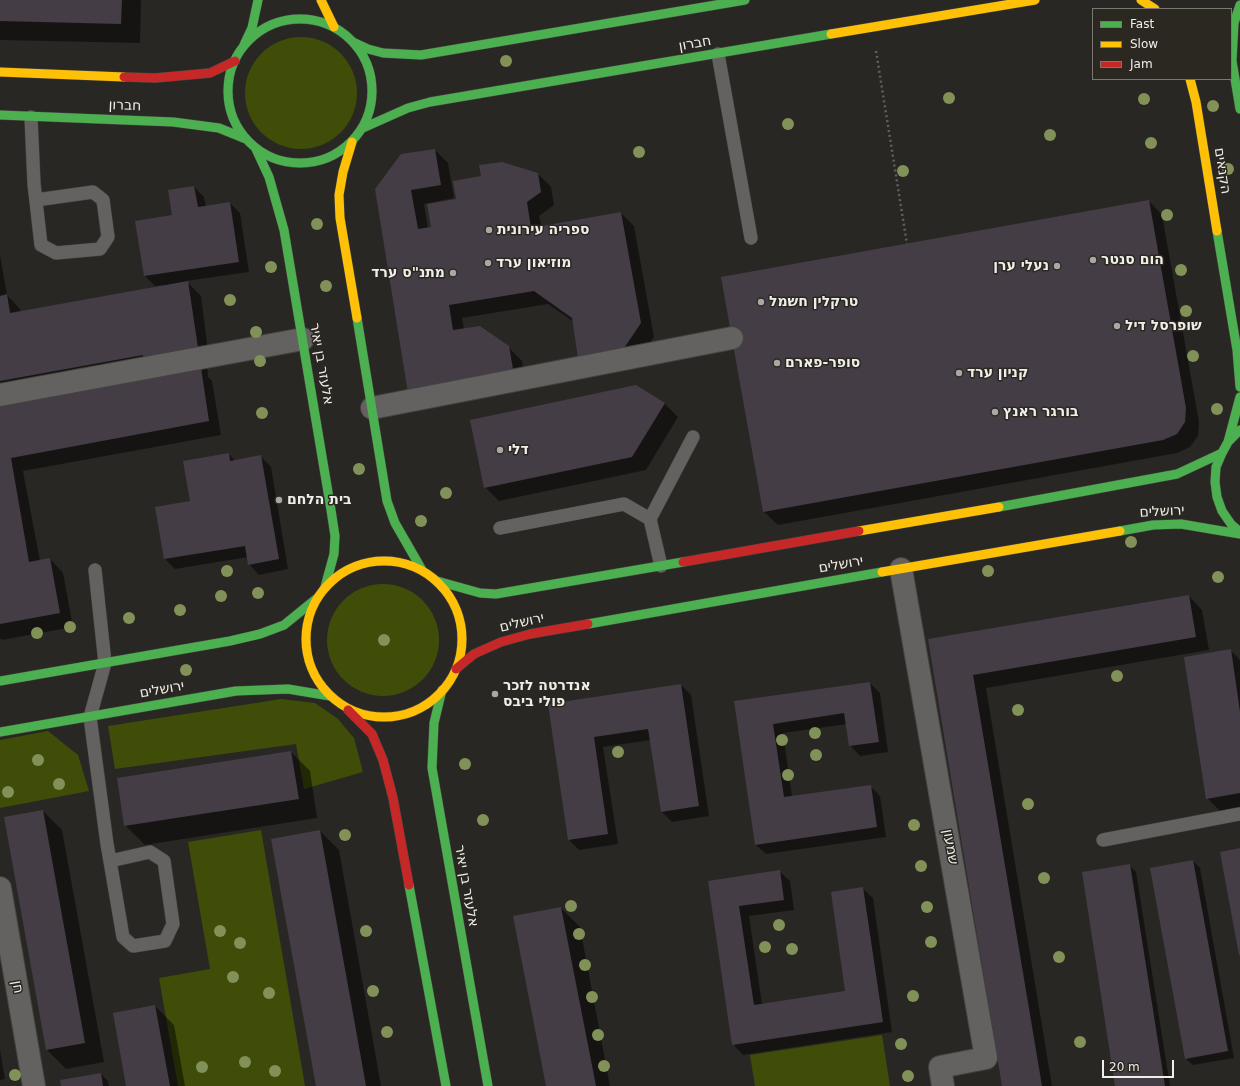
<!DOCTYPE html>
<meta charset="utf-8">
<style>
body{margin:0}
#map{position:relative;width:1240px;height:1086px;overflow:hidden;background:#292724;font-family:"DejaVu Sans",sans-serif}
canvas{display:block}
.legend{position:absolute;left:1092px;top:8px;width:140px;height:72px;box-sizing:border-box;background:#2b2822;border:1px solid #7a7772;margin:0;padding:5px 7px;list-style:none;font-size:12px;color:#f0eee9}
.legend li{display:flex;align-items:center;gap:8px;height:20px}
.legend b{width:20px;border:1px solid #7a7772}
.scale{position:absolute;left:1102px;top:1060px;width:72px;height:18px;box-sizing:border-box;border:2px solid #f0eee9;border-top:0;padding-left:5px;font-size:12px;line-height:14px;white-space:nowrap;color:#f0eee9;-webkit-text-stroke:3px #2b2822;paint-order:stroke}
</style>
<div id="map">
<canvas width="1240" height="1086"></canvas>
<ul class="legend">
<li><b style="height:5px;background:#4caf50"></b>Fast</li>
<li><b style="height:5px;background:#ffc107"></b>Slow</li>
<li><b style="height:5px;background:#c62828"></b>Jam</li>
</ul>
<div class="scale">20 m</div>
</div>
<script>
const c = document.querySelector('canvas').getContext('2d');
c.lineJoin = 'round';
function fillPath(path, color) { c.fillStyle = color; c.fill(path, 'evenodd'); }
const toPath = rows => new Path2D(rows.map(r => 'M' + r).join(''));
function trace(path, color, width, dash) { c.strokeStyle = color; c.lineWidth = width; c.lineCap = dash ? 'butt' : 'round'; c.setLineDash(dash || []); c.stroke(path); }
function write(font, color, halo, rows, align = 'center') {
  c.font = font + ' "DejaVu Sans",Heebo,sans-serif'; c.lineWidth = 3; c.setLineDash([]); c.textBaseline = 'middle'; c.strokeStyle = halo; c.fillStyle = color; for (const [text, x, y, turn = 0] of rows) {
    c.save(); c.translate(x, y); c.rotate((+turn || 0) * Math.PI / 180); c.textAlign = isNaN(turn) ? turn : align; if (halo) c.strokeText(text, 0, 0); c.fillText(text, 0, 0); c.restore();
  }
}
const green = toPath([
 '245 93a56 56 0 1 1 112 0a56 56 0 1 1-112 0Z',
 '327 640a56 56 0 1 1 112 0a56 56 0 1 1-112 0Z',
 [281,699,315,703,338,719,354,738,363,772,304,789,296,744,115,769,108,726],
 [48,731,78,755,89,791,0,808,0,740],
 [261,830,305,1086,178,1086,159,978,210,969,188,842],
 [882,1035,890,1086,755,1086,750,1055]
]);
const shadow = toPath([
 [0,0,141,0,140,43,0,40],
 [435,150,448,163,454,198,424,204,428,228,432,228,457,200,538,174,551,187,554,205,539,216,542,227,621,213,634,226,654,337,635,364,548,304,462,318,464,329,508,347,522,361,527,389,423,406,376,189],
 [194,187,204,197,206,207,230,203,240,213,249,272,186,281,201,296,209,359,207,360,208,377,212,381,221,435,23,471,40,561,50,559,63,573,73,627,2,640,0,638,0,255,7,295,20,309,21,312,164,287,164,285,155,286,145,276,173,216],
 [1149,201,1162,215,1199,422,1198,436,1190,447,1177,453,778,525,764,512],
 [664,403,678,417,646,470,499,501,485,487],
 [229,454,235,461,260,456,271,467,288,569,259,575,249,564,248,557,175,569,165,559,191,502],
 [1189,596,1202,610,1209,650,986,688,1052,1086,1003,1086,930,640],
 [1230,650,1240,660,1240,815,1226,817,1207,798],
 [870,683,880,693,888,752,860,756,850,745,847,724,783,733,792,797,870,786,880,796,886,837,766,854,755,844,736,702],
 [681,685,691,695,709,816,672,822,662,812,651,740,603,747,618,844,579,850,569,840,549,705],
 [291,752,310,771,317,818,145,845,125,825],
 [43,811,62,830,104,1062,66,1069,47,1050],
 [320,831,339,850,381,1086,317,1086],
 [1193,861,1200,868,1234,1058,1193,1065,1186,1059],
 [1130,866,1136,872,1170,1086,1116,1086],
 [779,871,790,881,794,910,749,916,762,1004,846,992,862,888,873,898,892,1032,743,1055,733,1044,709,882],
 [561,908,580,927,610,1086,547,1086],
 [155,1006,174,1025,185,1086,127,1086],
 [0,1050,5,1079,0,1080],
 [101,1074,108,1081,109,1086,62,1086]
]);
const building = toPath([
 [0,0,122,0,121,24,0,21],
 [435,149,441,185,411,190,418,229,431,227,427,204,456,199,453,181,481,176,479,165,502,162,538,173,541,192,527,202,531,228,621,212,641,323,622,351,578,358,572,318,534,291,449,305,453,330,480,326,509,346,514,375,408,393,375,189,401,154],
 [194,186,198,207,230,202,239,262,144,276,135,221,172,215,168,190],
 [1149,200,1186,408,1185,422,1177,434,1163,440,763,512,721,277],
 [188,281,209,421,11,458,29,562,50,558,60,613,0,624,0,403,145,363,143,355,0,381,0,296,7,294,10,313],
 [636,385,665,403,632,457,484,488,470,420],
 [229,453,230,461,261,455,279,559,248,565,245,546,164,559,155,507,190,501,183,461],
 [1189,595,1196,637,973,675,1042,1086,1002,1086,928,639],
 [1231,649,1240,712,1240,793,1206,799,1184,657],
 [870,682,879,742,849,746,844,713,773,724,784,797,871,785,877,827,755,845,734,701],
 [681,684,699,806,661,812,648,729,594,737,608,834,568,840,548,704],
 [291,751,299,799,124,826,117,778],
 [43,810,85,1043,46,1050,4,817],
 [320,830,366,1086,316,1086,271,839],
 [1240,848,1240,955,1239,955,1220,852],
 [1193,860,1228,1051,1185,1059,1150,868],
 [1130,864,1165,1086,1115,1086,1082,872],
 [780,870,784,900,739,906,754,1005,845,991,831,892,863,887,883,1022,732,1045,708,881],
 [561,907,596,1086,546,1086,513,916],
 [155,1005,170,1086,126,1086,113,1013],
 [101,1073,103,1086,61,1086,60,1080]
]);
const path = toPath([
 [876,51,907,244]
]);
const lane = toPath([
 [718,54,751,238],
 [31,117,34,184,41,245,56,253,100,249,108,237,103,200,93,192,36,200],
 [650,519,693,437],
 [500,528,624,504,650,519,661,566],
 [95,570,105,663,90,717,107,844,110,861,123,937,133,946,165,941,173,924,164,861,150,852,110,861],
 [1103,840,1240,814]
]);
const street = toPath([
 [0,395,303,339],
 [372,408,732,338],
 [901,569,986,1058,940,1067,943,1086],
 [0,888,34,1086]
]);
const fast = toPath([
 [1240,5,1234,23,1232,61,1240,109],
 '228 91a72 72 0 1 1 144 0a72 72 0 1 1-144 0Z',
 [353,42,368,49,383,53,421,55,745,0],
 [244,45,252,28,258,0],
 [0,115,173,122,219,128,246,139],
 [363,128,408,108,430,102,831,34],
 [256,149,269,177,284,230,331,510,335,536,334,554,325,587],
 [1217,231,1237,350,1240,387],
 [357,318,387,501,395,523,422,570],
 [1240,430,1228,442,1222,453,1216,467,1215,482,1217,497,1222,511,1231,524,1240,532],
 [1228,442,1240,397],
 [999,507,1177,474,1222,453],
 [1120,531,1153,525,1181,524,1240,534],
 [437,581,480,593,496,594,683,562],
 [588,624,882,572],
 [0,681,230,641,260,634,284,625,316,599],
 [442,690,434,723,432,768,488,1086],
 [0,732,236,691,288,689,330,696],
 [409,885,446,1086]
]);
const slow = toPath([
 [321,0,334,27],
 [1141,0,1155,9],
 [831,34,1035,0],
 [0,72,124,77],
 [1190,79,1196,102,1217,231],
 [352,142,343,172,339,195,340,218,357,318],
 [859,531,999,507],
 '306 639a78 78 0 1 1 156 0a78 78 0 1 1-156 0Z',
 [882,572,1120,531]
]);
const jam = toPath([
 [124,77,155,78,210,73,235,61],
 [683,562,859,531],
 [456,669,474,654,501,642,530,634,588,624],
 [348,710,372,734,383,760,393,798,409,885]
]);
const trees = [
 [506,61],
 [949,98],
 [1144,99],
 [1213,106],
 [788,124],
 [1050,135],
 [1151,143],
 [639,152],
 [1228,169],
 [903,171],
 [1167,215],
 [317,224],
 [271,267],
 [1181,270],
 [326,286],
 [230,300],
 [1186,311],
 [256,332],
 [1193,356],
 [260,361],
 [1217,409],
 [262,413],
 [359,469],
 [446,493],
 [421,521],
 [1131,542],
 [227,571],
 [988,571],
 [1218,577],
 [258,593],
 [221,596],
 [180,610],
 [129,618],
 [70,627],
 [37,633],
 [384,640],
 [186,670],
 [1117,676],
 [1018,710],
 [815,733],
 [782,740],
 [618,752],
 [816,755],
 [38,760],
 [465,764],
 [788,775],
 [59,784],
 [8,792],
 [1028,804],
 [483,820],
 [914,825],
 [345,835],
 [921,866],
 [1044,878],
 [571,906],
 [927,907],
 [779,925],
 [220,931],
 [366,931],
 [579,934],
 [931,942],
 [240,943],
 [765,947],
 [792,949],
 [1059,957],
 [585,965],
 [233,977],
 [373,991],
 [269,993],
 [913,996],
 [592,997],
 [387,1032],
 [598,1035],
 [1080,1042],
 [901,1044],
 [245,1062],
 [604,1066],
 [202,1067],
 [275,1071],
 [15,1075],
 [908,1076]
];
const markers = [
 [489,230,4,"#aaa8a4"],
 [1093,260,4,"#aaa8a4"],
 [488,263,4,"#aaa8a4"],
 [1057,266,4,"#aaa8a4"],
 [453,273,4,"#aaa8a4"],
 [761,302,4,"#aaa8a4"],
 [1117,326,4,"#aaa8a4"],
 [777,363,4,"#aaa8a4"],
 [959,373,4,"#aaa8a4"],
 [995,412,4,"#aaa8a4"],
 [500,450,4,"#aaa8a4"],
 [279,500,4,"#aaa8a4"],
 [495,694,4,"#aaa8a4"]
];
const streetNames = [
 ["חברון",695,44,-10],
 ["חברון",125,106,2],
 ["הקנאים",1222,171,81],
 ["אלעזר בן יאיר",321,364,80],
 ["ירושלים",1162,512,-3],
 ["ירושלים",841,565,-10],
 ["ירושלים",522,623,-13],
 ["ירושלים",162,690,-10],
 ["שמעון",950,847,80],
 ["אלעזר בן יאיר",466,886,80],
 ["חן",17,987,80]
];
const poiNames = [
 ["ספריה עירונית",497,230],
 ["הום סנטר",1101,260],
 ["מוזיאון ערד",496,263],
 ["נעלי ערן",1049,266,"right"],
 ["מתנ\"ס ערד",445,273,"right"],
 ["טרקלין חשמל",769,302],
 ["שופרסל דיל",1125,326],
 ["סופר-פארם",785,363],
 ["קניון ערד",967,373],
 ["בורגר ראנץ",1003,412],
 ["דלי",508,450],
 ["בית הלחם",287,500],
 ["אנדרטה לזכר",503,686],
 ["פולי ביבס",503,702]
];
fillPath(green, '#3f4d08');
fillPath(shadow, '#0007');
fillPath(building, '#453d46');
trace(lane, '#444340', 14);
trace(street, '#444340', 24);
trace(fast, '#444340', 10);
trace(slow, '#444340', 10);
trace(jam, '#444340', 10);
trace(path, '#61605f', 2.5, [2, 3]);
trace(lane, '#636260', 13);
trace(street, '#636260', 22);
trace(fast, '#4caf50', 9);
trace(slow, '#ffc107', 9);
trace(jam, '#c62828', 9);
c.fillStyle = '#829158';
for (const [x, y] of trees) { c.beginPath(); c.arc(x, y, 6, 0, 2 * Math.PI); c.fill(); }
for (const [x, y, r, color] of markers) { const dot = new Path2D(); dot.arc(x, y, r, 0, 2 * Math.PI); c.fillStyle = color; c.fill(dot); trace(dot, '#2b2822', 1.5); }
write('14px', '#f0eee9', '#2b2822', streetNames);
write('bold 14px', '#f0eee9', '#2b2822', poiNames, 'left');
</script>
